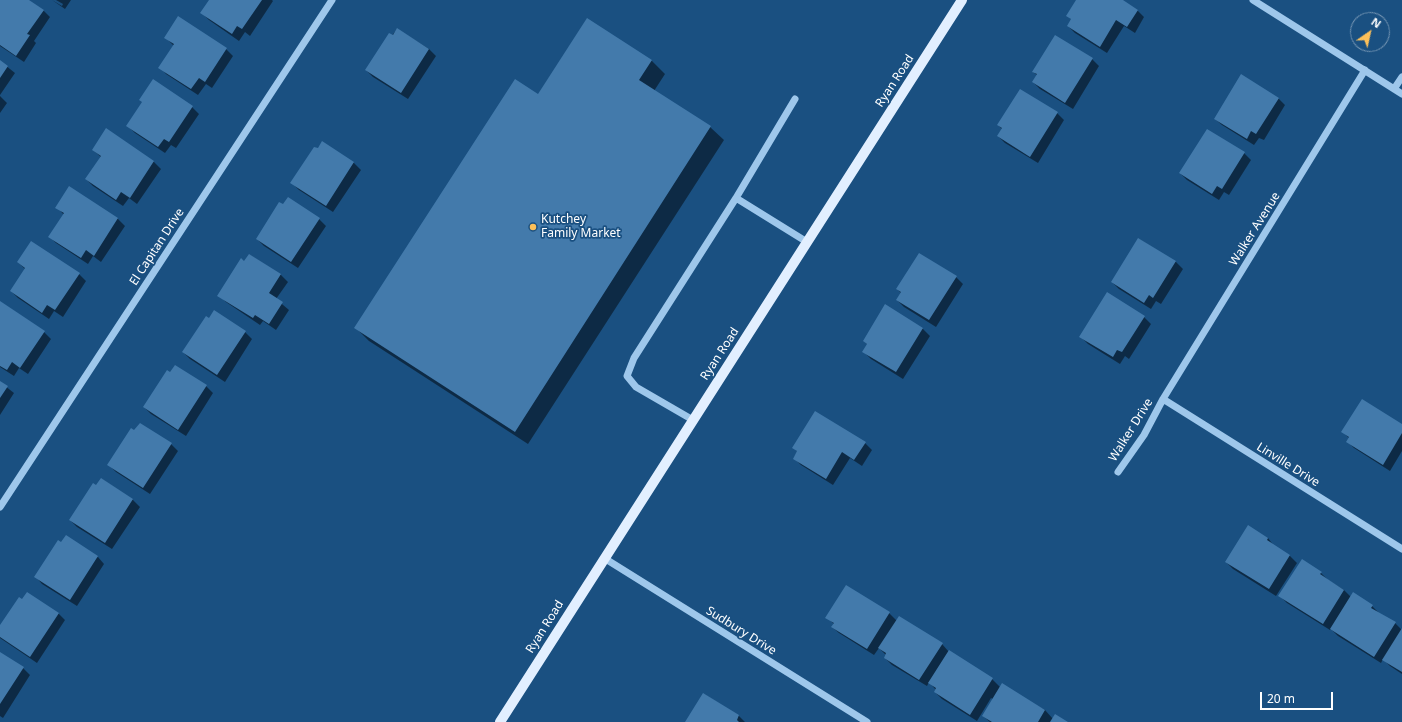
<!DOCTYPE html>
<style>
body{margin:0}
#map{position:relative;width:1402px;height:722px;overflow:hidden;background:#1a5081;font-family:"Noto Sans",sans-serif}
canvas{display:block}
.north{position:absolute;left:1350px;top:12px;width:40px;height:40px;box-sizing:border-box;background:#1a5081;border:1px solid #7696b3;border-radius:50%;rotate:34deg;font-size:11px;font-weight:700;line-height:16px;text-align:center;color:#fff}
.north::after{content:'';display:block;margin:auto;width:14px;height:18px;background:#fdc059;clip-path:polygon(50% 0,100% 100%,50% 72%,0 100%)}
.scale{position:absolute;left:1260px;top:692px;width:73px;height:18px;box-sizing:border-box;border:2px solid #fff;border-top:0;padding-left:5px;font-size:12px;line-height:14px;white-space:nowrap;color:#fff;-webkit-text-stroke:3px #1a5081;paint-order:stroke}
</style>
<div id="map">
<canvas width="1402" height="722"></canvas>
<div class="north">N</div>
<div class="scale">20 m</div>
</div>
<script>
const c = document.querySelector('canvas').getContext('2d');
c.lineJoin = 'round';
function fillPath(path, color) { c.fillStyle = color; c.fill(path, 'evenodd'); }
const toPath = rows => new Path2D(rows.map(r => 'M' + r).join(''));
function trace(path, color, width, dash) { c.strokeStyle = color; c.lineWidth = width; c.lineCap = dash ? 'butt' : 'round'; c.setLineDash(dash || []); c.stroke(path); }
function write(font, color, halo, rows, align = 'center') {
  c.font = font + ' "Noto Sans",sans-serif'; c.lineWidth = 3.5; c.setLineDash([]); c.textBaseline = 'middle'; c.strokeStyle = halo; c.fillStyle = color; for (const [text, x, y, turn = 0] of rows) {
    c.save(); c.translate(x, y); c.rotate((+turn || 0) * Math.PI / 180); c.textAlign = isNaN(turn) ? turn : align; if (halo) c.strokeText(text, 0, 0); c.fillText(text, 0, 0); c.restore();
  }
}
const shadow = toPath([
 [0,0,27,0,43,10,50,17,34,41,36,43,24,62,0,46],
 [52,0,62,6,63,4,56,0,71,0,65,9],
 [210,0,272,0,273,1,250,36,245,32,239,41,209,20,202,13],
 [1078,0,1121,0,1137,10,1144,17,1135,33,1124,26,1107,53,1075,33,1068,26,1072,20,1068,16],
 [587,19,652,61,665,74,654,91,710,127,724,140,528,444,369,341,356,328,538,95],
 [397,29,429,49,436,56,408,99,373,77,366,70],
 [166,38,226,49,233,56,212,88,206,84,198,95,166,74,160,67,174,46],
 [1092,59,1099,66,1073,109,1040,89,1033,82,1037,75,1033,72],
 [0,61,15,73,0,95],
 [0,96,7,103,0,113],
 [1278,98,1285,105,1264,140,1259,138,1254,145,1222,125,1215,119],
 [192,107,199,114,176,148,171,145,165,153,135,133,128,126],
 [1057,113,1064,120,1038,163,1005,143,998,136,1002,129,998,125],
 [106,130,154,162,161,169,137,204,129,198,123,206,93,186,86,179,101,157,93,150],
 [323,143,354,163,361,170,333,212,299,190,292,183],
 [1244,153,1251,160,1229,195,1224,192,1219,200,1187,180,1180,173],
 [70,188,118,219,125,226,101,262,93,256,88,264,56,243,50,237,64,215,57,207],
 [319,219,326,226,298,268,264,246,257,239],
 [1139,239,1176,262,1183,269,1161,304,1156,301,1151,309,1119,289,1112,282],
 [250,255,281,275,288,282,276,299,289,310,276,330,263,321,260,325,226,302,219,295],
 [18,262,79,274,86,281,63,317,54,311,49,319,18,298,11,291,25,269],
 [956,277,963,284,936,327,904,307,897,300,901,293,897,289],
 [0,303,44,332,51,339,28,374,19,368,14,376,0,367],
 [886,306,923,329,930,336,903,379,871,359,864,352,868,345,864,341],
 [1144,317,1151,324,1129,359,1125,356,1120,364,1088,344,1081,337],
 [245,332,252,339,225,382,190,359,183,352],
 [175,366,206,386,213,393,186,436,151,414,144,407],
 [0,382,14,393,0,415],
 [1402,425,1402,451,1390,471,1354,448,1347,441,1349,438,1343,432],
 [865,443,872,450,862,466,850,458,833,485,801,465,794,458,798,452,794,448],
 [171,444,178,451,150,494,116,472,109,465],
 [102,479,133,500,140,507,112,549,77,527,70,520],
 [1268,538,1274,546,1290,556,1297,563,1276,596,1233,569,1226,562],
 [98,557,104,564,77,606,42,584,36,577],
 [1302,561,1321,573,1328,580,1344,590,1351,597,1372,606,1379,613,1395,623,1402,630,1402,674,1390,666,1383,659,1381,663,1338,636,1331,629,1330,630,1287,603,1280,596],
 [846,586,889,613,897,621,942,644,949,652,992,679,1000,687,1045,710,1053,719,1066,722,990,722,983,716,993,699,991,698,977,721,942,699,935,692,936,690,929,682,927,686,892,665,885,658,886,655,879,648,874,655,839,633,832,627,834,624,827,617],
 [22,600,58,613,65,620,37,663,0,638,0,627],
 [0,653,23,668,30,675,3,718,0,716],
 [704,694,739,716,745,722,686,722]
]);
const building = toPath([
 [0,0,29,0,44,10,27,34,30,35,16,56,0,45],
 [209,0,262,0,242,29,237,26,232,34,200,13],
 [1076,0,1123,0,1138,10,1127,27,1116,20,1100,47,1067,26,1071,19,1066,16],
 [178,16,227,48,205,82,199,78,191,89,158,68,174,44,164,38],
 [587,18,652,60,639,80,711,126,515,432,354,328,515,79,538,94],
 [397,28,429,49,401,93,365,70,389,33,393,35],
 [1055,35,1093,58,1065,103,1032,82,1037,74,1032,72],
 [0,60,8,66,0,78],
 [1241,74,1279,98,1256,134,1251,131,1247,139,1214,119],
 [153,79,193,106,169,142,164,139,158,147,126,126,142,102,139,100],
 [1020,89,1058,112,1030,157,997,136,1002,128,997,125],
 [106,128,154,161,130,198,121,192,116,200,85,179,101,156,92,150],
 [1207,129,1245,152,1222,189,1217,186,1212,194,1179,173],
 [322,141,354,162,326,206,290,183,314,147,318,148],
 [69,186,118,218,94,256,86,250,81,258,48,237,64,213,55,208],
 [288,197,320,218,291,262,256,239,279,202,283,204],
 [1138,238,1176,261,1153,298,1149,295,1144,303,1111,282],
 [31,241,80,273,55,310,47,305,42,313,10,291,25,268,17,262],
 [919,253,957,276,929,320,896,300,901,292,896,289],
 [249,254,281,274,269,293,283,302,269,324,255,315,253,318,217,296,241,258,244,261],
 [1107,292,1145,316,1122,352,1117,350,1113,357,1079,337],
 [0,301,45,331,20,368,12,362,7,370,0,366],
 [885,304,923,328,896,372,862,352,867,344,863,341],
 [214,310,246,331,217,375,182,352,206,316,209,318],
 [175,365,207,385,178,430,143,407,167,370,170,372],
 [0,381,8,386,0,398],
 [1362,399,1402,424,1402,433,1383,465,1346,442,1349,437,1341,432],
 [815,411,866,442,854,460,842,452,826,479,793,459,797,451,792,448],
 [140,423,172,443,143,488,107,465,131,428,134,430],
 [101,478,133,499,105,543,69,520,93,483,96,485],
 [1248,525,1268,538,1267,540,1290,555,1269,589,1225,562],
 [66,535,98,556,70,600,34,577,58,540,61,542],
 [1302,559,1322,572,1320,574,1344,590,1323,624,1278,596],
 [846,585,890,612,867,649,831,627,834,623,825,618],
 [27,592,59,613,30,657,0,637,0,625,19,597,22,599],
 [1353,592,1373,605,1371,608,1396,622,1374,657,1330,629],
 [899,616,943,643,919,680,884,658,886,653,878,648],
 [1402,628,1402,672,1382,660],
 [949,650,993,678,970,715,934,692,936,688,928,683],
 [0,652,24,667,0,704],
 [1002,683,1045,710,1038,722,992,722,982,716],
 [703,693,739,715,737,720,739,722,685,722],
 [1055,714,1068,722,1050,722]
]);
const minor = toPath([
 [1253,0,1402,94],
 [1394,89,1402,77],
 [736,198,807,242],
 [1163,399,1402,549],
 [693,420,636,387,627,376,634,358,736,198,795,99],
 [1118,472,1144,435,1163,399,1365,70],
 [0,507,332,0],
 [604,558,867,722]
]);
const major = toPath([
 [500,722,962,0]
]);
const markers = [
 [533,227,4,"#fdc059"]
];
const streetNames = [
 ["Ryan Road",895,81,-57],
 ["Walker Avenue",1255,229,-58],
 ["El Capitan Drive",157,247,-57],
 ["Ryan Road",720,354,-57],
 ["Walker Drive",1131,430,-58],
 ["Linville Drive",1288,465,32],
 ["Ryan Road",545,627,-58],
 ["Sudbury Drive",741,631,32]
];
const poiNames = [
 ["Kutchey",541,220],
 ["Family Market",541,234]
];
fillPath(shadow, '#0007');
fillPath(building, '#437aab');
trace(minor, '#9ec7eb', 7);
trace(major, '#e2efff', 10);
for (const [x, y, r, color] of markers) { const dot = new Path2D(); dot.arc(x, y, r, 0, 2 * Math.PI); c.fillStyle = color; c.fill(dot); trace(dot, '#1a5081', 1.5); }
write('12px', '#fff', '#1a5081', streetNames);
write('12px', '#fff', '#1a5081', poiNames, 'left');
</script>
